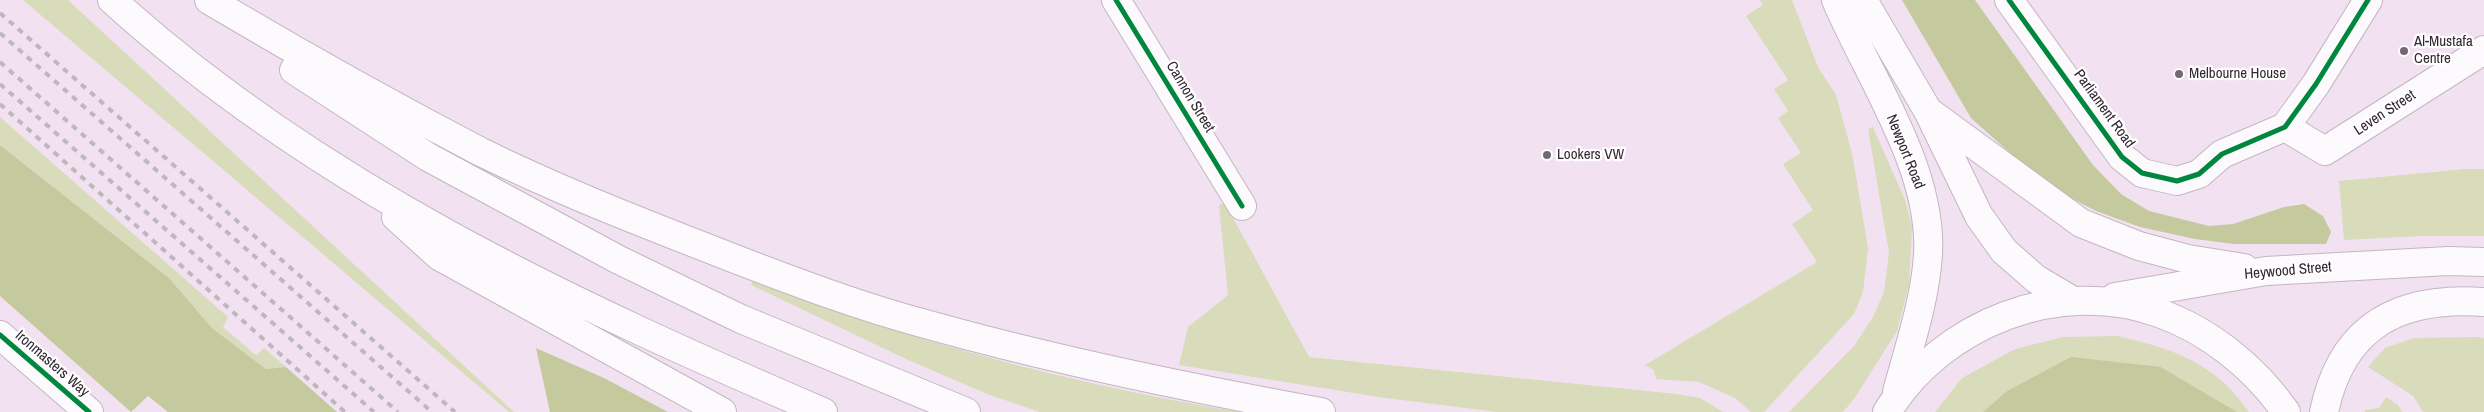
<!DOCTYPE html>
<style>
body{margin:0}
canvas{display:block;background:#f2e1f1}
</style>
<canvas width="2484" height="412"></canvas>
<script>
const g = document.querySelector('canvas').getContext('2d');
g.lineJoin = 'round';
function fill(path, color) { g.fillStyle = color; g.fill(path, 'evenodd'); }
function trace(path, color, width, dash) { g.strokeStyle = color; g.lineWidth = width; g.lineCap = dash ? 'butt' : 'round'; g.setLineDash(dash || []); g.stroke(path); }
function label(font, color, halo, rows, align = 'center') {
  g.font = font + ' "Archivo Narrow",sans-serif'; g.lineWidth = 4.5; g.setLineDash([]); g.textBaseline = 'middle'; g.strokeStyle = halo; g.fillStyle = color; for (const [text, x, y, turn = 0] of rows) {
    g.save(); g.translate(x, y); g.rotate((+turn || 0) * Math.PI / 180); g.textAlign = isNaN(turn) ? turn : align; if (halo) g.strokeText(text, 0, 0); g.fillText(text, 0, 0); g.restore();
  }
}
fill(new Path2D(`
 M 23,0 L 68,0 L 514,412 L 509,412 Z
 M 1760,0 L 1792,0 L 1818,67 L 1836,95 L 1852,153 L 1868,248 L 1863,292 L 1854,314 L 1764,412 L 1751,412 L 1735,398 L 1699,382 L 1656,379 L 1654,370 L 1645,365 L 1817,262 L 1792,224 L 1813,210 L 1783,164 L 1801,153 L 1778,118 L 1788,111 L 1774,89 L 1788,80 L 1746,16 L 1763,5 Z
 M 0,117 L 228,317 L 223,327 L 256,355 L 264,348 L 286,367 L 266,369 L 212,328 L 169,278 L 0,145 Z
 M 1873,127 L 1905,200 L 1912,227 L 1909,285 L 1897,331 L 1854,399 L 1843,412 L 1789,412 L 1854,346 L 1873,317 L 1884,292 L 1889,253 L 1868,129 Z
 M 2465,169 L 2484,169 L 2484,236 L 2421,236 L 2344,240 L 2339,181 Z
 M 1225,203 L 1309,357 L 1677,394 L 1700,398 L 1723,412 L 1497,412 L 1385,398 L 1179,365 L 1188,327 L 1228,295 L 1219,205 Z
 M 753,280 C 818,303 882,328 948,346 C 1044,374 1142,396 1240,412 L 1040,412 L 987,394 L 906,359 L 751,285 Z
 M 2117,336 C 2174,349 2214,362 2249,412 L 2237,412 L 2161,367 L 2007,391 L 1983,412 L 1935,412 L 1962,378 L 2015,349 L 2063,337 Z
 M 2478,337 L 2484,338 L 2484,412 L 2423,412 L 2413,396 L 2368,367 L 2385,348 L 2414,338 Z
 M 2386,397 L 2398,405 L 2402,412 L 2365,412 L 2365,410 L 2379,408 Z`), '#d8dcbb');
fill(new Path2D(`
 M 1902,0 L 1975,0 L 2093,165 L 2121,194 L 2149,211 L 2209,226 L 2233,224 L 2284,207 L 2304,204 L 2323,216 L 2331,232 L 2326,244 L 2234,244 L 2195,239 L 2140,227 L 2096,211 L 2046,185 L 1971,118 Z
 M 0,145 L 169,278 L 212,328 L 266,369 L 286,367 L 337,412 L 168,412 L 148,396 L 131,412 L 0,296 Z
 M 536,348 L 604,378 L 668,412 L 550,412 Z
 M 2071,357 L 2161,367 L 2237,412 L 1983,412 L 2007,391 Z`), '#c4ca9d');
const minor = new Path2D(`
 M 1116,0 L 1242,206
 M 2009,0 L 2122,157 L 2142,173 L 2177,181 L 2199,174 L 2222,154 L 2285,127 L 2316,84 L 2368,0
 M 2285,127 L 2325,151 L 2484,50
 M 0,335 L 89,412`);
const major = new Path2D(`
 M 1836,0 C 1869,78 1933,168 1928,255 C 1925,301 1909,347 1897,392
 M 1863,0 L 1928,111 L 1979,216 L 2004,251 L 2036,279 L 2073,301
 M 1928,111 L 2081,223 L 2139,246 L 2188,259 L 2244,268
 M 2115,297 L 2266,271 L 2448,261 L 2484,262
 M 1887,412 C 1942,323 2059,277 2159,313 C 2210,331 2255,368 2286,412
 M 2324,412 C 2342,325 2400,296 2484,302`);
const highway = new Path2D(`
 M 112,0 C 317,186 571,304 823,412
 M 209,0 C 298,53 389,104 481,152 C 562,192 646,224 730,257 C 795,282 861,307 929,325 C 1058,361 1189,388 1321,412
 M 294,70 L 428,157 L 619,260 L 741,319 L 966,412
 M 396,217 L 439,256 L 722,412`);
trace(minor, '#c3b6c2', 30);
trace(major, '#c3b6c2', 30);
trace(highway, '#c3b6c2', 30);
trace(minor, '#fdfafd', 28);
trace(major, '#fdfafd', 28);
trace(highway, '#fdfafd', 28);
trace(new Path2D(`
 M 0,13 L 455,412
 M 0,33 L 432,412
 M 0,62 L 398,412
 M 0,84 L 374,412
 M 0,104 L 345,412`), '#bcb9bc', 4, [6, 6]);
trace(new Path2D(`
 M 1116,0 L 1242,206
 M 2009,0 L 2122,157 L 2142,173 L 2177,181 L 2199,174 L 2222,154 L 2285,127 L 2316,84 L 2368,0
 M 0,335 L 89,412`), '#00873e', 5);
for (const [x, y, r, color] of [
 [2404,51,5,"#756875"],
 [2179,74,5,"#756875"],
 [1547,155,5,"#756875"]
]) { const dot = new Path2D(); dot.arc(x, y, r, 0, 2 * Math.PI); g.fillStyle = color; g.fill(dot); trace(dot, '#fff', 2); }
label('15px', '#322732', '#fff', [
 ["Al-Mustafa",2414,42],
 ["Centre",2414,59],
 ["Melbourne House",2189,74],
 ["Lookers VW",1557,155]
], 'left');
label('15px', '#322732', '#fff', [
 ["Cannon Street",1190,97,59],
 ["Parliament Road",2104,109,54],
 ["Leven Street",2385,113,-33],
 ["Newport Road",1905,152,68],
 ["Heywood Street",2288,271,-5],
 ["Ironmasters Way",52,364,41]
]);
</script>
